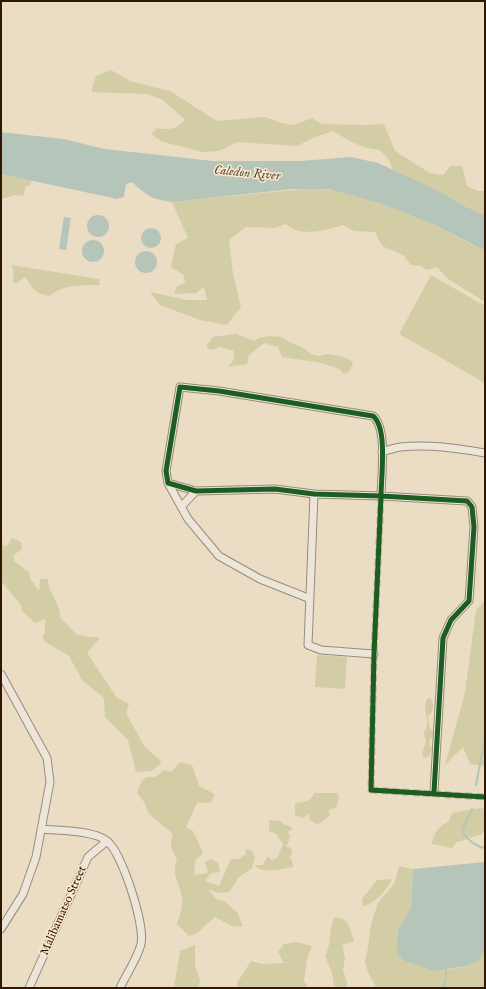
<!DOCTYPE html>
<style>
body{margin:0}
#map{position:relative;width:486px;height:989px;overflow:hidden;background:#ebdcc4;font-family:"IM FELL English",serif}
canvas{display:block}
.frame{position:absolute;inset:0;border:2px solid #311602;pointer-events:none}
</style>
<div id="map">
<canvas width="486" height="989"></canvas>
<div class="frame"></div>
</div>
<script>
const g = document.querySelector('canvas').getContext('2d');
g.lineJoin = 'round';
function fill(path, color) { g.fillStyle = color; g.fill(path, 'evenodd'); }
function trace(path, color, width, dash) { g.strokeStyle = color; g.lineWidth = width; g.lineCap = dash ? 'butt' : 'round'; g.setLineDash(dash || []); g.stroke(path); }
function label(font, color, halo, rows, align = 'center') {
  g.font = font + ' "IM FELL English",serif'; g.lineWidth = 3; g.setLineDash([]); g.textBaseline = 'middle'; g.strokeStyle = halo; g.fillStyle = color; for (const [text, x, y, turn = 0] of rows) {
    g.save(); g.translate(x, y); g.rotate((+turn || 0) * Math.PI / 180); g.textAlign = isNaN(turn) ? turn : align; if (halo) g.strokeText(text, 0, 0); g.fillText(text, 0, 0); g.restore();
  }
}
fill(new Path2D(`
 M 111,70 L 130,81 L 170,91 L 217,121 L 265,117 L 281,123 L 294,125 L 312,118 L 322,124 L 365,125 L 384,124 L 395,151 L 430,173 L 443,175 L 450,166 L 462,166 L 467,186 L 478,191 L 485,191 L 485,215 L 464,206 L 437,190 L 393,170 L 389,160 L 380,150 C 362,149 348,140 333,131 L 313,138 L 297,146 L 237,142 L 219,151 L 203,152 L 163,142 L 151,134 L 157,128 C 169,130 176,130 185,120 L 163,100 L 147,94 L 91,92 L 96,76 Z
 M 1,174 L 32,180 L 30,185 L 25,187 L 24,196 L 15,195 L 1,199 Z
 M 313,188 C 350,191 400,208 433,224 C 451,233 467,243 485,251 L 485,302 L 448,279 L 437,267 L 426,270 L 421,266 L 411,265 L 403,255 L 382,246 L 375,232 L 354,231 L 343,225 C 326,230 300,238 286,224 L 274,228 L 246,227 L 229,240 L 233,274 L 241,307 L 227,325 L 200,320 L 160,305 L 150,292 L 187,300 L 207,300 L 204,287 L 196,293 L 174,294 L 177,286 L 185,283 L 184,275 L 171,267 L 176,244 L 188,238 L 172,202 Z
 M 11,265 L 99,279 L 100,285 C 82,285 64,284 49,296 C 32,292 34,289 25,277 L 16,284 L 13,282 L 14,272 Z
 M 431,275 L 485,306 L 485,383 L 399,334 Z
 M 236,334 L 254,341 L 259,338 L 270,336 L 281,337 L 289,342 L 302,347 L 311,354 L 319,356 L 329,354 L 341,356 L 353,362 L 350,371 L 344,374 L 339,369 L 322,363 L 282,357 L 278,347 L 264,343 L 249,355 L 247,364 L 228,367 L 234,359 L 234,351 L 220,347 L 210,350 L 206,346 L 213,337 Z
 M 12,538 L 21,542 L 22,549 L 14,555 L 14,561 L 29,572 L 30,578 L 39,591 L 40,579 L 48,579 L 49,587 L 59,609 L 60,617 L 77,635 L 100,638 L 87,653 L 117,698 L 129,704 L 126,713 L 144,746 L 161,761 L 160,764 L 151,771 L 136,772 L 128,740 L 105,717 L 104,698 L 82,680 L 69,656 L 44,641 L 43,636 L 45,632 L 45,619 L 35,623 L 22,611 L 21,605 L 1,581 L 1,540 L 4,546 L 7,546 Z
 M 485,601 L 485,766 L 470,764 L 463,747 L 445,765 L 465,693 L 476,610 Z
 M 317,655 L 347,657 L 345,689 L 315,687 Z
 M 430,697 C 434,705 435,710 428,717 L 430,728 L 435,734 L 429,741 L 430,746 L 432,748 L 430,755 L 425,758 L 422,755 L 426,741 L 424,735 C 424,731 426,729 427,726 C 429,716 420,703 430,697 Z
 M 180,762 L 192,765 L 199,786 L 215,794 L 211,802 L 197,803 L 186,827 L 193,831 L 203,853 L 195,861 L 194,875 L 208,873 L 205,862 L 211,859 L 218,863 L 220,872 L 211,873 L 205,881 L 219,886 L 231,859 L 239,859 L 245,855 L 246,849 L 252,851 L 255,858 L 252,868 L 239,877 L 229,892 L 219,893 L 208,889 L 216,899 L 224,901 L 237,912 L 243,927 L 232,926 L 215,917 L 197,933 L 189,936 L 177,924 C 179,917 182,909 182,902 C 183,886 170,877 177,859 C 171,850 169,844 173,834 L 149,814 L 144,802 L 137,793 L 141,782 L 146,777 L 155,777 L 164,770 L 171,772 Z
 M 314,793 L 338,793 L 339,799 L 336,808 L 328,810 L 330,815 L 321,823 L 316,824 L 310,820 L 308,813 L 304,818 L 295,815 L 295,803 C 303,802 312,802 314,793 Z
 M 481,808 L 485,810 L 485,831 L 480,835 C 471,836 466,841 456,842 L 452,848 L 432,844 C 434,832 438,827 449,821 L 452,813 Z
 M 269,820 L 280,821 L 285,825 L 288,825 L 293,829 L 288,832 L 290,836 L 288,844 L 285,846 L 291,848 L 292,854 L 289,856 L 292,860 L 293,867 C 281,869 267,874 256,867 L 255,865 L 262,865 L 268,856 L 271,860 L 277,858 L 283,844 L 276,834 L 269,831 Z
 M 399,866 L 413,869 L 411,907 L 398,930 L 435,971 C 456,968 472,969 485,951 L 485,988 L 376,987 L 367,970 L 365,961 L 368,948 L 371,924 L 378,903 L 394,884 Z
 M 393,879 C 384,891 378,902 363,906 L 362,899 L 377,880 Z
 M 335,917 C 349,919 350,928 354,941 L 342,945 L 345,958 L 343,970 L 347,982 L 346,988 L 334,986 L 332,973 L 325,956 C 333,941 327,931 335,917 Z
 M 296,942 L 312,946 L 307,959 L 304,981 L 309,988 L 238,988 L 237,983 L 251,961 L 263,964 L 284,963 L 278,952 L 284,944 Z
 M 195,945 L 195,965 L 200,981 L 198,988 L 174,988 L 180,951 Z`), '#d3cda5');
fill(new Path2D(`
 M 1,132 L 63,139 L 105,149 L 213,161 L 301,161 L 351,157 L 378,163 L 437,190 L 464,206 L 485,215 L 485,251 L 433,224 L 380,203 L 328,189 L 292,189 L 172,202 C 151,199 147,196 132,182 L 126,184 L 124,197 L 117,199 L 1,174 Z
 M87 226a11 11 0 1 1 22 0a11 11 0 1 1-22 0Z
 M 64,217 L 71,218 L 66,250 L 59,249 Z
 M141 238a10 10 0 1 1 20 0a10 10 0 1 1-20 0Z
 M82 251a11 11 0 1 1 22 0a11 11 0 1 1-22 0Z
 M135 262a11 11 0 1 1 22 0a11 11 0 1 1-22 0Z
 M 485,862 L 485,951 L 478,961 L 466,966 L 435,971 L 405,961 L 397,952 L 398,930 L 411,907 L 413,869 Z`), '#b6c5b9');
trace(new Path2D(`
 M 476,785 L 485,738
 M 472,809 L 462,830 C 465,838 476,847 485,848
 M 443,988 L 446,979 L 446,968`), '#b6c5b9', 2);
trace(new Path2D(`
 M 381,496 L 374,654 L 371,790 L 485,797`), '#c6b49d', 7, [7, 3.5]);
const minor = new Path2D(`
 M 180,387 L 219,391 L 373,416 C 388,428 381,477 381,496 L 314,494 L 275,489 L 196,491 L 168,483 L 166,471 Z
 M 382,452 C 388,450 394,448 400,447 C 430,444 456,448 485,453
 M 168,483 L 188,519 L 219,556 L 260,579 L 308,598
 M 314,494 L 308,645 L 321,650 L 374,654
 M 381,496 L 467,501 L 472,507 L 474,527 L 469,601 L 451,620 L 443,638 L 434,792
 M 181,507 L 196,491
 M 1,674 L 47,758 L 50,782 L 36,857 L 23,894 L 1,929
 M 41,829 C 59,831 93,830 107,841 C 122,853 145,924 141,944 C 138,957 126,975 120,988
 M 29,988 L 88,857 L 107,841`);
trace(minor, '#978b7b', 9);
trace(minor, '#ede5da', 7);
trace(new Path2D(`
 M 180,387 L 219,391 L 373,416 C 388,428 381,477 381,496 L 314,494 L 275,489 L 196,491 L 168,483 L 166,471 Z
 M 434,792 L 443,638 L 451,620 L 469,601 L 474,527 L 472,507 L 467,501 L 381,496 L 374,654 L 371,790 L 485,797`), '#1b5e20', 5);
label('12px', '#311602', '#fceacf', [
 ["Malibamatso Street",64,911,-66]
]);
label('italic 13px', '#585040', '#fceacf', [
 ["Caledon River",247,174,5]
]);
</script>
